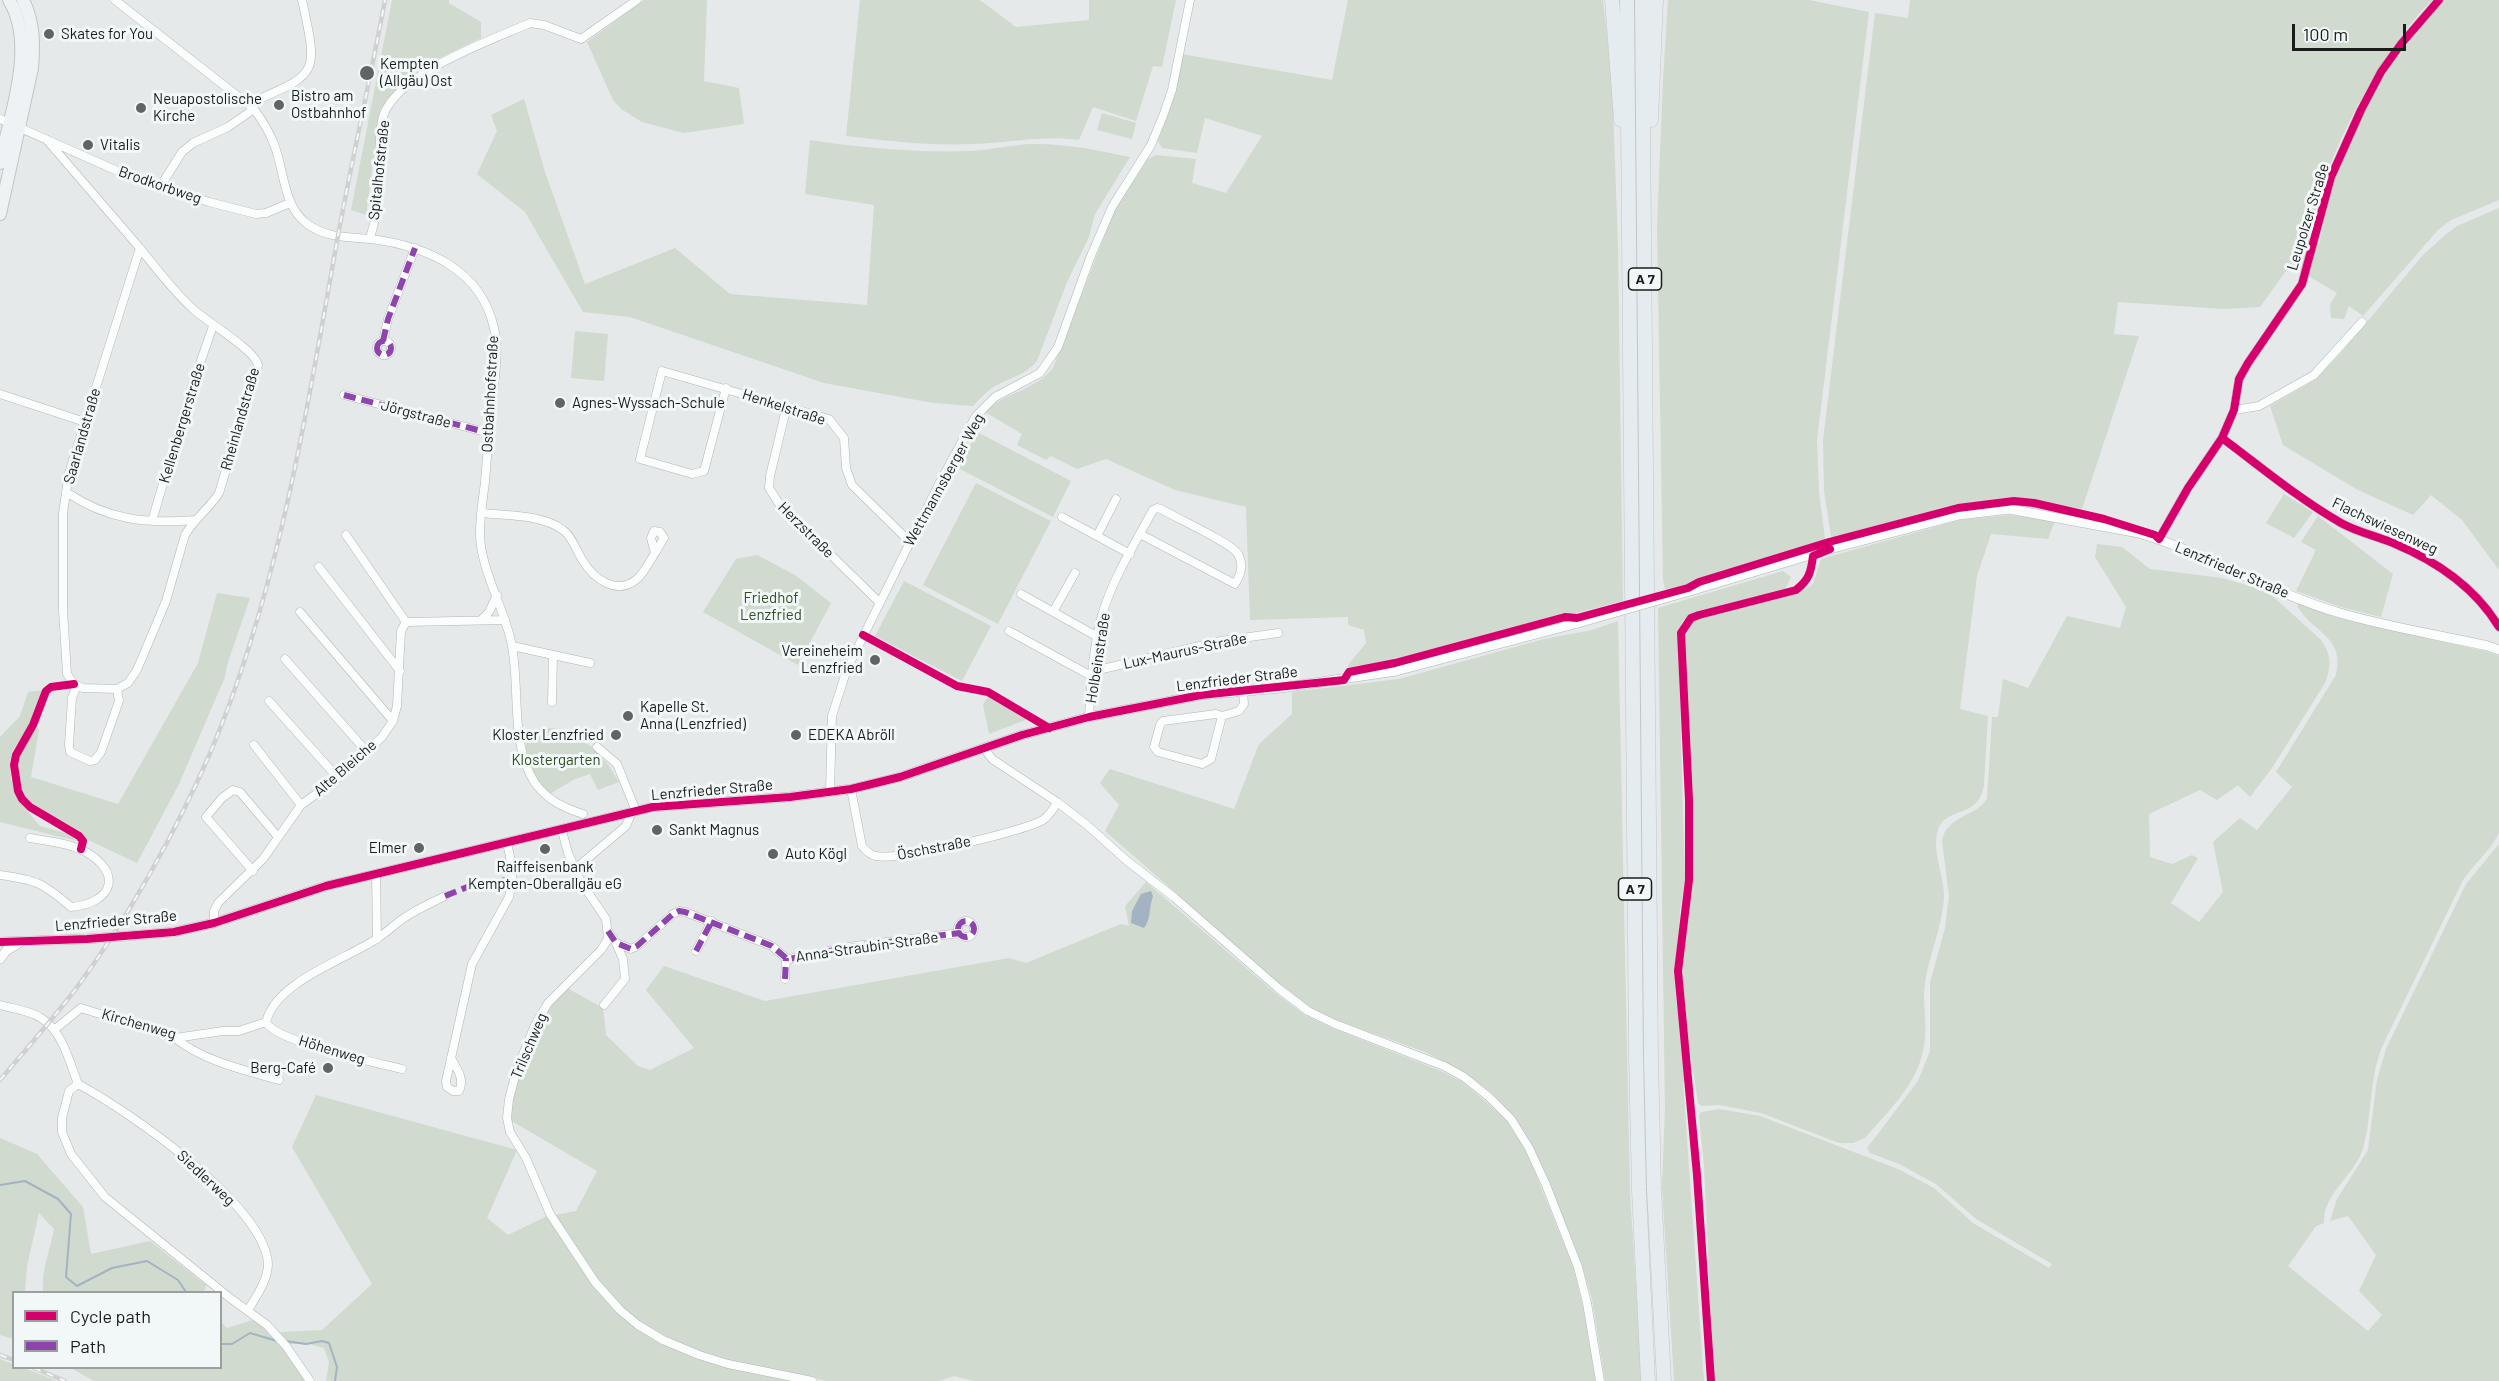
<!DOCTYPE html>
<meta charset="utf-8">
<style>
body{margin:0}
#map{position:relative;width:2499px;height:1381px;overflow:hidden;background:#e5e9e9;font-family:Barlow,sans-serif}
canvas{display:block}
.legend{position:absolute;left:12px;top:1291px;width:210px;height:78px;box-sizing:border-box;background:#f1f8f7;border:2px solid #9ba09f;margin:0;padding:8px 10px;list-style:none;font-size:18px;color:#1a1c1c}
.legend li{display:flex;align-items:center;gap:12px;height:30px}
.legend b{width:30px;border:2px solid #9ba09f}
.scale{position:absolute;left:2292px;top:24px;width:114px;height:27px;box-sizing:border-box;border:3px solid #1a1c1c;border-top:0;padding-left:8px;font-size:18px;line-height:21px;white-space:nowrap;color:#1a1c1c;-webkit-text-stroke:4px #f1f8f7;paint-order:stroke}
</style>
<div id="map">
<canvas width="2499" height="1381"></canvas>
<ul class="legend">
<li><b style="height:8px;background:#d6006c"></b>Cycle path</li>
<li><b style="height:8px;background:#8e44ad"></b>Path</li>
</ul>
<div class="scale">100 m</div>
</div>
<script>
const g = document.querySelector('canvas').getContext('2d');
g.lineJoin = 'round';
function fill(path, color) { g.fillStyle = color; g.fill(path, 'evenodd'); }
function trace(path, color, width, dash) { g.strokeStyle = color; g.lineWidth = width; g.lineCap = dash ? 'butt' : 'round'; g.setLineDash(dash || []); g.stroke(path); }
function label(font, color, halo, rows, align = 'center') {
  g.font = font + ' Barlow,sans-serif'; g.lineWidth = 6; g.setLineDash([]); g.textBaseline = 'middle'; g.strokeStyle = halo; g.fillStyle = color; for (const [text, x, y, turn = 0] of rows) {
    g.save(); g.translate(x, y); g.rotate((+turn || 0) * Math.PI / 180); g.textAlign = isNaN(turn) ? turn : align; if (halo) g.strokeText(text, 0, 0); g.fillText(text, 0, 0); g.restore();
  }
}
fill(new Path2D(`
 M 392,0 L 449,0 L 449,3 L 481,22 L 481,38 L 421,67 L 399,86 L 380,110 L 366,215 L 351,210 Z
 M 644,0 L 707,0 L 704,81 L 739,88 L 744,124 L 684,133 L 642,122 L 621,109 L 613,100 L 587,42 Z
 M 860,0 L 980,0 L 1016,27 L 1089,20 L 1089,0 L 1176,0 L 1162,67 L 1153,66 L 1136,121 L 1093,107 L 1079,140 C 1044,135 1010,143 974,144 C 932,146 887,141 846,136 Z
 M 1348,0 L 1603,0 L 1612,78 L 1618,246 L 1623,601 L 1395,660 L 1349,669 L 1348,665 L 1366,643 L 1364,630 L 1348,625 L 1348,617 L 1250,620 L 1246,507 L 1175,490 L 1106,459 L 1077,469 L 1051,456 L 1046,460 L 1017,445 L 1022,434 L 985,412 C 1004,392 1035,391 1053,368 L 1115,209 L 1148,159 L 1156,155 L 1196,159 L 1192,183 L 1226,193 L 1262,136 L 1205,118 L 1197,153 L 1162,148 L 1158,141 L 1175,90 L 1181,54 L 1332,80 Z
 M 1668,0 L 1809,0 L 1869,12 L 1817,440 L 1819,492 L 1825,539 L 1823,542 L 1698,579 L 1674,591 L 1665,589 L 1663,580 L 1657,226 L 1663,80 Z
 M 1910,0 L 2432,0 C 2379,52 2316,171 2309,245 L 2319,244 L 2334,178 L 2364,111 L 2385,75 L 2405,47 L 2445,0 L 2499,0 L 2499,200 L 2451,220 L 2438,230 L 2363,316 L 2349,306 L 2344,319 L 2331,318 L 2330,304 L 2337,293 L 2290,265 L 2260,307 L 2224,309 L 2118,302 L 2114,334 L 2139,336 L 2082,509 L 2014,499 L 1957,506 L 1834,539 L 1831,536 L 1824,491 L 1823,440 L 1875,13 L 1908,18 Z
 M 524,99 L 545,172 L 585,284 L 675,248 L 730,294 L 867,305 L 874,205 L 805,194 L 810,140 C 863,148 917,153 970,151 C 990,150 1010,145 1030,144 C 1064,143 1096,150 1130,157 L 1095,214 L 1089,237 L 1067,282 L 1037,361 C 1026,375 1011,377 995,386 C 987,391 980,398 973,406 L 933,403 L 824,383 L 630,317 L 583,312 L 525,212 L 477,174 L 497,131 L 491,115 Z
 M 1102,113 L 1136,123 L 1132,139 L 1097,130 Z
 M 2499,208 L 2499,570 L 2462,520 L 2431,495 L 2413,515 L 2356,489 L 2283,445 L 2270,406 L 2315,380 L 2340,354 L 2423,255 L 2444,236 L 2457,226 Z
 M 575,331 L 608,334 L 604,381 L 571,378 Z
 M 977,432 L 1071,481 L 1053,517 L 958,468 Z
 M 976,483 L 1051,521 L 998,624 L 923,585 Z
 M 2284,494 L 2313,512 L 2294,538 L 2266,523 Z
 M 2009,515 L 2055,521 L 2048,539 L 1991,534 L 1977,576 L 1960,709 L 1988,716 L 1984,785 C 1978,820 1947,805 1938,830 C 1931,851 1945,877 1944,898 C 1942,928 1929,954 1925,983 C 1922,1002 1927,1020 1925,1038 C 1922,1080 1891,1108 1865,1138 L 1853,1143 L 1839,1143 L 1761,1113 L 1719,1105 L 1701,1106 L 1698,1103 L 1682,998 L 1681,972 L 1693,880 L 1692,800 L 1684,634 L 1693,621 L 1700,618 L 1799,593 L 1813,584 L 1821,559 L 1960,520 Z
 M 2318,516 L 2393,574 L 2381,617 L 2341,607 L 2296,591 L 2316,550 L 2301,542 Z
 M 2097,544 L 2122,547 L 2150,569 L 2222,578 L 2267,591 L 2321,640 C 2331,653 2332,667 2325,683 L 2272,768 L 2250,797 L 2238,785 L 2217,800 L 2200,790 L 2149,814 L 2150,857 L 2172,864 L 2192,855 L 2198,858 L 2171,903 L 2199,922 L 2223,892 L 2213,842 L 2240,818 L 2257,830 L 2292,787 L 2276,772 L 2336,675 C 2346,635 2310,632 2297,605 L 2299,604 L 2338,618 L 2485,651 L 2499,656 L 2499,833 C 2489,853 2473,864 2462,882 L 2382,1047 C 2368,1082 2373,1118 2362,1151 C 2353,1177 2323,1193 2324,1223 L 2316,1226 L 2288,1266 L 2368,1331 L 2382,1315 L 2359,1291 L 2376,1255 L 2348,1216 L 2330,1221 L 2337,1199 L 2368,1150 L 2377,1080 L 2386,1049 L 2466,884 L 2499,844 L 2499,1381 L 1714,1381 L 1704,1166 L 1699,1115 L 1701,1112 L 1719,1109 L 1760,1116 L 1898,1169 L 1934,1188 L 1973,1223 L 2049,1268 L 2052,1264 L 1976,1219 L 1936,1184 L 1899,1164 L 1870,1153 L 1867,1148 L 1918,1081 L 1930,1051 L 1930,983 L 1945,928 L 1949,896 L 1942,841 C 1947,815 1974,818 1987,799 L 1992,717 L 1998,717 L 2003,679 L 2028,688 L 2067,616 L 2120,628 L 2126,607 L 2095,557 Z
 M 757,555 L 795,575 L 831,603 L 798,665 L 703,612 L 736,559 Z
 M 1783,571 L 1791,577 L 1785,589 L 1697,612 L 1683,621 L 1678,632 L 1685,880 L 1680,910 L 1679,935 L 1674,971 L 1676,999 L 1689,1086 L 1683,1082 L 1704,1381 L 1674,1381 L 1662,1186 L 1665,1109 L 1658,608 Z
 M 904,581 L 991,626 L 962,681 L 875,636 Z
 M 217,593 L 250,598 L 227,665 L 225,677 L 179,784 L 137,863 L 84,838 L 24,797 L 18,778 L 18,766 L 20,756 L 36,728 L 39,729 L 31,777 L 118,804 L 198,663 Z
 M 1618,621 L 1630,1193 L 1642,1381 L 1605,1381 L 1592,1299 L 1582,1266 L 1549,1182 L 1533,1147 L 1514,1117 L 1492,1093 L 1466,1073 L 1425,1052 L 1336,1020 L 1310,1007 L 1281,985 L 1105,831 L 1119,805 L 1100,783 L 1110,769 L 1234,809 L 1259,744 L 1292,714 L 1292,692 L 1399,679 L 1544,639 L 1592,630 Z
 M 43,690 L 30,723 L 12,752 L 10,764 L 11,779 L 19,801 L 40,826 L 69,834 L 77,841 L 0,822 L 0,737 L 20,716 L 28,692 Z
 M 988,697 L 1028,719 L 989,734 L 983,704 Z
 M 554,728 L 591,746 L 609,766 L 619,782 L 598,790 L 590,774 L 573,780 L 548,795 C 528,772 527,759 524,730 Z
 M 1146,882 L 1274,992 L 1305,1015 L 1332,1028 L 1441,1071 L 1461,1081 L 1485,1101 L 1508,1122 L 1526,1150 L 1574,1269 L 1590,1338 L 1595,1381 L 974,1381 L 954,1376 L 939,1381 L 827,1381 L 729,1362 L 665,1338 L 622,1309 L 598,1280 L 555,1215 L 576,1211 L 597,1171 L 510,1120 C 513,1071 533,1023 567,988 L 603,1008 L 606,1035 L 638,1066 L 650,1070 L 694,1048 L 646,990 L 664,966 L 765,1001 L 1009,958 L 1026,963 L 1121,924 L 1129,926 L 1125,906 Z
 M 316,1095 L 517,1150 L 487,1218 L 508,1235 L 547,1216 L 592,1283 L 663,1342 L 801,1381 L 326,1381 L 329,1362 L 324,1348 L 310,1344 L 289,1344 L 280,1332 L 322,1330 L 372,1284 L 292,1147 Z
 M 0,1138 L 37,1154 L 83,1207 L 91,1254 L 150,1241 L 206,1285 L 204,1292 L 43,1292 C 41,1270 50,1251 54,1229 L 39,1213 L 27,1266 L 25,1292 L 14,1292 L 13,1339 L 0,1335 Z
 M 256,1319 L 280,1344 L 305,1381 L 94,1381 L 71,1368 L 220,1368 L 221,1322 L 227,1328 Z
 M 0,1359 L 13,1364 L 14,1368 L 24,1368 L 57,1381 L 0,1381 Z`), '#d0dace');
fill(new Path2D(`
 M 1151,891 L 1153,896 C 1149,906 1151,920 1144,928 L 1131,923 L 1132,911 L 1141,894 Z`), '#a3b3c3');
trace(new Path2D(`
 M 0,1185 L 25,1181 L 58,1199 L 71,1214 L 66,1277 L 77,1286 L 112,1268 L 147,1261 L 178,1280 L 186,1292
 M 285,1341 L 306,1344 L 322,1341 L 329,1343 L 337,1367 L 335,1381
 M 220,1344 L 232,1344 L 250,1333 L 277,1341`), '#a3b3c3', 2);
const minor = new Path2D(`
 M 115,0 L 254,109 C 262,120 269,131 274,144 C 284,169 283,205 306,223 C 325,238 348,237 371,239 C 426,246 481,269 494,328 C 500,351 494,381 492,405 C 489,431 487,456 485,482 C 483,498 480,515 480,532 C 479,565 503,606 511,641 C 521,685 509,744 535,783 C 547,800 564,808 583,814
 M 248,104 C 318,73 319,77 302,0
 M 0,119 L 122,173 L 209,202 L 256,214 L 266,213 L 290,203
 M 46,139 C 77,175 108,211 139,247 C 156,268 173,291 193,309 C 207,322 255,350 258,365 L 219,493 C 209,509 194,519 185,535 L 166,601 L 137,670 L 128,683 L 117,689 L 83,688 L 74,684 L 67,674 L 63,610 L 63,513 L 69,473 L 140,248
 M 160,187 L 182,152 L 193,143 L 228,127 L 254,109
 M 370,239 C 372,229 376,219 377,208 C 381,180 377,150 382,121 C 390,75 492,40 530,23 L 544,25 L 581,39 L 637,0
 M377 348a7 7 0 1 1 14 0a7 7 0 1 1-14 0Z
 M 383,341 L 388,319 L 415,248
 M 726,388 L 704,471 L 692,474 L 640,459 L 662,371 L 829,419 L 844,438 L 846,468 L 852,485 L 910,542
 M 0,394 L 85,422
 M 344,395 L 489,433
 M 787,405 L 770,476 L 769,488 L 780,505 L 880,603
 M 2234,410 L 2259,406 L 2314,375 L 2362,322
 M 2222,438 C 2261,467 2299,499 2341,523 C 2357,532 2376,536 2393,543 C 2434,560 2475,587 2499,627
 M 66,492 C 108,520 145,524 195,520
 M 482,513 C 507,516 542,514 563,530 C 572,536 577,552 583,561 C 594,579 617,596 637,579 C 644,573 650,561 655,553
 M 1062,517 L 1130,554
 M 152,521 L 192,386 L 213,326
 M 654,531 L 660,532 L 664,538 L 655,553 L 651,538 Z
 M 346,535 L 406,622
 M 1097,536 L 1116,499
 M 2159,539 L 2188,488 L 2222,438 L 2234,410 L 2239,379 L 2248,363 L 2302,284 L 2331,177 L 2361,110 L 2381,72 L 2401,44 L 2439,0
 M 319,567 L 400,671
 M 1021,594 L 1098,637
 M 300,612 L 393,721
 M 1053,612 L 1075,573
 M 481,620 L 489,612 L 497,595
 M 406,622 L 505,620
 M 1009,631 L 1093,677
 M 512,646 L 590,663
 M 285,659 L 367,752
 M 1094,671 L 1221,641 L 1278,633
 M 77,685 L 72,698 L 69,745 L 70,752 L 90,761 L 95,760 L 101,752 L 119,701 L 117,689
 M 269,701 L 338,778
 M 552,702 L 553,655
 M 1222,716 L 1216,714 L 1163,721 L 1160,725 L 1154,747 L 1158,752 L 1202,764 L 1211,759 L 1222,716 L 1239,711 L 1244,704 L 1243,691
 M 1089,717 C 1091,684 1093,647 1102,615 C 1113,578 1135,543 1153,510 L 1157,508 L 1161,509 C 1176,518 1230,542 1238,554 C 1244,565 1241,574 1235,584 L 1140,534
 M 254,745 L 301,805
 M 597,747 L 617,764 L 636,811
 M 984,748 L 992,759 L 1057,802 L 1087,825 L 1126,860 L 1175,898 L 1278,988 L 1308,1011 L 1335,1024 L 1444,1066 L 1464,1077 L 1489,1097 L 1511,1119 L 1529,1148 L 1546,1185 L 1578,1267 L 1587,1303 L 1600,1381
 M 851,789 L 862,846 C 866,851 870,855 876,856 C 898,861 1022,832 1043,820 C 1050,815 1053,810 1057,802
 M 830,792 L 832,716 L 847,669 L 939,484 L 976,416 L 995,397 L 1040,373 L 1058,347 L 1090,258 L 1112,207 L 1151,145 L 1163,116 L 1172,90 L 1190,0
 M 562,831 L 568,853 L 581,882 L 606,919 L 608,939 L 601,950 L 548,1003 L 535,1025 L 517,1069 L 509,1099 L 507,1118 L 510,1132 L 526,1158 L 550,1214 L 595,1282 L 620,1310 L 638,1325 L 663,1340 L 699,1355 L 728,1364 L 812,1381
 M 575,869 L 626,826 L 632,812
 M 253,871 L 206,817 L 222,798 L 233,790 L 240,792 L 278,837
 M 376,874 L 377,939
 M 0,875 C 37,880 43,883 71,907 C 114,903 123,872 84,851 C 69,843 47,841 30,838
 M958 929a8 8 0 1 1 16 0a8 8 0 1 1-16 0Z
 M 214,923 L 214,911 L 218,903 L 263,859 L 301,805 L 338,778 L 382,737 L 393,721 L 397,706 L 401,631 L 406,622
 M 608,931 L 616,943 L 631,949 L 637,946 L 673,914 L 679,911 L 685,912 L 772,946 L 786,958 L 789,959 L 855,946 L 960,933
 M 696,951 L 712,921
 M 785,979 L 786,958
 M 0,1005 C 14,1009 29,1010 41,1018 C 62,1030 70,1063 78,1084 L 69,1091 L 62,1118 L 62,1132 L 71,1154 L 105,1197 L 230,1298 L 267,1325 L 286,1346 L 310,1381
 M 604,1005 L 625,979 L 623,959 L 616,943
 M 266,1022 C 276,981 347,959 378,938 C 387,932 395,924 404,918 C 417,909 431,903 445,896
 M 266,1022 C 275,1042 378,1063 402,1069
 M 54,1030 L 81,1008 L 175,1038 L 223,1031 L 239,1031 L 266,1022
 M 175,1038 C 203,1061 244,1070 279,1080
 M 451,1058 C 457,1069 465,1079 459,1091 L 453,1091 L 447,1087 L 446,1081 L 472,964 L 509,897 C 515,877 512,863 507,844
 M 78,1084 C 127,1110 265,1205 268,1264 C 268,1280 256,1297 248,1310`);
const tertiary = new Path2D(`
 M 1690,591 L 1830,549 L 1959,515 L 2009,509 L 2139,533 C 2208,554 2271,593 2340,613 C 2388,627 2439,635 2488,646 L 2499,650
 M 127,936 L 174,932 L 214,923 L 326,886 L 653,807 L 790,797 L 851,789 L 900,777 L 1022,735 L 1089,717 L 1201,695 L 1280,688 L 1396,671 L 1578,623
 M 0,942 L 87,939
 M 0,959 L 6,951 L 21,942`);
const primary = new Path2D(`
 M 0,163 C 10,115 37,45 9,0
 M 0,214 L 32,68 C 34,44 34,22 23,0`);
const motorway = new Path2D(`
 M 1612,0 L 1621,120
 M 1627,0 L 1636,1056 L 1639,1190 L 1648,1381
 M 1642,0 L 1651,1059 L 1654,1189 L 1664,1381
 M 1651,120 L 1656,0`);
trace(minor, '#b3b6b6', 9);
trace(tertiary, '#b3b6b6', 10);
trace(primary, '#c3c5c5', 14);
trace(motorway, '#c3c5c5', 15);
trace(minor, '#fbfcfc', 8);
trace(tertiary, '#fbfcfc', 9);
trace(primary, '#eef2f4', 12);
trace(motorway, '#e4ecef', 14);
const rail = new Path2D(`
 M 0,1080 C 25,1051 51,1021 75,990 C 127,920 176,832 211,751 C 277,594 304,426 334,258 C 349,172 369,86 385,0
 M 0,1355 L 14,1360
 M 34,1368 L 65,1381`);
trace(rail, '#d0d0d0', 4.5);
trace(rail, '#f1f8f7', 2, [7]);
const tertiaryBridge = new Path2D(`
 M 1578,623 L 1690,591
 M 87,939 L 127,936`);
trace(tertiaryBridge, '#b3b6b6', 10, []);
trace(tertiaryBridge, '#fbfcfc', 9);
trace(new Path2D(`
 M377 348a7 7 0 1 1 14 0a7 7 0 1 1-14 0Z
 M 383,341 L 388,319 L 415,248
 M 344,395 L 489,433
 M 445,896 L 470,886 L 513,879
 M958 929a8 8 0 1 1 16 0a8 8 0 1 1-16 0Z
 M 608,931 L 616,943 L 631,949 L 637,946 L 673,914 L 679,911 L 685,912 L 772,946 L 786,958 L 789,959 L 855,946 L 960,933
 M 696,951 L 712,921
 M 785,979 L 786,958`), '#8e44ad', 6, [12, 6]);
trace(new Path2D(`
 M 2222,438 C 2261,467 2299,499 2341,523 C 2357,532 2376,536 2393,543 C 2434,560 2475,587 2499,627
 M 863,635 L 957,686 L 988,692 L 1049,728
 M 74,684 L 51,687 L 46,691 L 33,725 L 16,755 L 14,765 L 18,791 L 22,799 L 30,807 L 79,836 L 83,841 L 81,849
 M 0,942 L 87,939 L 174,932 L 214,923 L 326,886 L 653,807 L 790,797 L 851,789 L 900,777 L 1022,735 L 1089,717 L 1201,695 L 1344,680 L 1349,672 L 1395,663 L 1565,617 L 1577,618 L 1688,588 L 1699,582 L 1829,542 L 1958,508 L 2014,501 L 2034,503 L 2104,519 L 2155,535 L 2159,539 L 2188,488 L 2222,438 L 2234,410 L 2239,379 L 2248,363 L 2302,284 L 2331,177 L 2361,110 L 2381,72 L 2401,44 L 2439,0
 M 1711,1381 L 1697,1175 L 1678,971 L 1689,880 L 1689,800 L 1681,633 L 1691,618 L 1699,615 L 1796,590 C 1809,580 1811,572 1813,556 L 1830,549`), '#d6006c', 8);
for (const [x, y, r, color] of [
 [49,34,6,"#616464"],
 [367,73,8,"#616464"],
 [279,105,6,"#616464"],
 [141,108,6,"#616464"],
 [88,145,6,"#616464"],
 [560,403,6,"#616464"],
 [875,660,6,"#616464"],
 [628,716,6,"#616464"],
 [616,735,6,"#616464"],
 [796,735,6,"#616464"],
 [657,830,6,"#616464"],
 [419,848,6,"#616464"],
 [545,849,6,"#616464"],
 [773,854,6,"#616464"],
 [328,1068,6,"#616464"]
]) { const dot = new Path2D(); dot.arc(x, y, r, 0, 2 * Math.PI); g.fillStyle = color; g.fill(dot); trace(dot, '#f1f8f7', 2); }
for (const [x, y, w] of [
 [1645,279,33],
 [1635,889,33]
]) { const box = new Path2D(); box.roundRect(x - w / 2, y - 11, w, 22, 4.5); g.fillStyle = '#f1f8f7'; g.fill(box); trace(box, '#1a1c1c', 1.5); }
label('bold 14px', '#1a1c1c', null, [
 ["A 7",1645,279],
 ["A 7",1635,889]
]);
label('15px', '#1a1c1c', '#f1f8f7', [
 ["Skates for You",61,34],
 ["Kempten",380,64],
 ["(Allgäu) Ost",380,81],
 ["Bistro am",291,96],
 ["Ostbahnhof",291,113],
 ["Neuapostolische",153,99],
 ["Kirche",153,116],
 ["Vitalis",100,145],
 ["Agnes-Wyssach-Schule",572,403],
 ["Vereineheim",863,651,"right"],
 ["Lenzfried",863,668,"right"],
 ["Kapelle St.",640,707],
 ["Anna (Lenzfried)",640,724],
 ["Kloster Lenzfried",604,735,"right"],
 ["EDEKA Abröll",808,735],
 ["Sankt Magnus",669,830],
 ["Elmer",407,848,"right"],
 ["Auto Kögl",785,854],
 ["Raiffeisenbank",545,867,"center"],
 ["Kempten-Oberallgäu eG",545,884,"center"],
 ["Berg-Café",316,1068,"right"]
], 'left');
label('15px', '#1a1c1c', '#f1f8f7', [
 ["Spitalhofstraße",379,170,-84],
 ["Brodkorbweg",160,185,19],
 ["Leupolzer Straße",2308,217,-73],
 ["Ostbahnhofstraße",490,394,-87],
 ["Henkelstraße",784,407,18],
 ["Jörgstraße",416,414,15],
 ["Rheinlandstraße",240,419,-74],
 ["Kellenbergerstraße",182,423,-73],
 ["Saarlandstraße",82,436,-74],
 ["Wettmannsberger Weg",944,480,-61],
 ["Flachswiesenweg",2385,526,25],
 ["Herzstraße",806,530,45],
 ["Lenzfrieder Straße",2232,570,23],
 ["Lux-Maurus-Straße",1185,651,-12],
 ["Holbeinstraße",1098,658,-81],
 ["Lenzfrieder Straße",1237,679,-7],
 ["Alte Bleiche",345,768,-41],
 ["Lenzfrieder Straße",712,790,-5],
 ["Öschstraße",934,848,-11],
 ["Lenzfrieder Straße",116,921,-5],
 ["Anna-Straubin-Straße",867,947,-8],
 ["Kirchenweg",139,1024,16],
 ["Trilschweg",529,1046,-67],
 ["Höhenweg",332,1050,17],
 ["Siedlerweg",206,1178,43]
]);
label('15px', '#334e26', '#f1f8f7', [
 ["Friedhof",771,598],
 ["Lenzfried",771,615],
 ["Klostergarten",556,760]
]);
</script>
